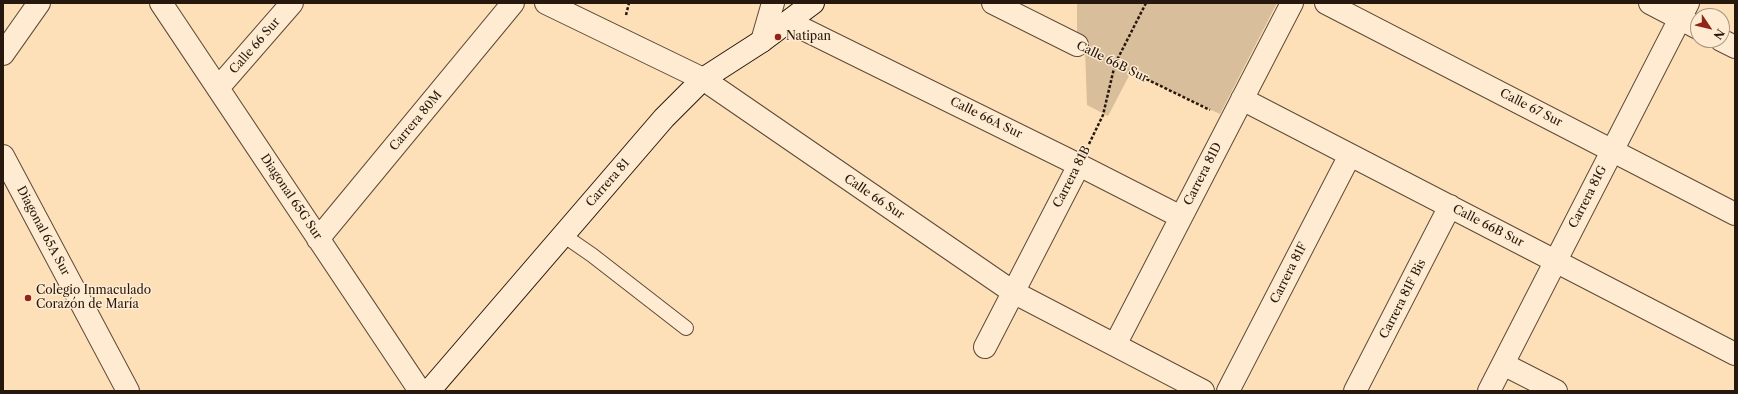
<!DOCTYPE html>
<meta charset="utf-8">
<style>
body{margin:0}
#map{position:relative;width:1738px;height:394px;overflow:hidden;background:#fee0b8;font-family:"Libre Caslon Text",serif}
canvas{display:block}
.frame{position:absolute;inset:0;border:4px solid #27180d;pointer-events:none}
.north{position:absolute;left:1690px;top:8px;width:40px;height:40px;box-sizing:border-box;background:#feebd1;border:1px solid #a89783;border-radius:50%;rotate:125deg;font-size:11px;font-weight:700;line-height:16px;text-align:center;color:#27180d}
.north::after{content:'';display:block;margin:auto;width:14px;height:18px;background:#8f2418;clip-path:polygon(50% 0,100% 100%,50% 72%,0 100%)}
</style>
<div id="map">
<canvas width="1738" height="394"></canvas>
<div class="frame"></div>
<div class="north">N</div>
</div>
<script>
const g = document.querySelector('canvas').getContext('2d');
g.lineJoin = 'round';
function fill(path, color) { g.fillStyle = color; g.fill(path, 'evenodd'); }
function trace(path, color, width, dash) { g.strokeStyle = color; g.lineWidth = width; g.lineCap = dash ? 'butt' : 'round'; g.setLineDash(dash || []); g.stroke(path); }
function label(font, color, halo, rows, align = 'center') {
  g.font = font + ' "Libre Caslon Text",serif'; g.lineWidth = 3; g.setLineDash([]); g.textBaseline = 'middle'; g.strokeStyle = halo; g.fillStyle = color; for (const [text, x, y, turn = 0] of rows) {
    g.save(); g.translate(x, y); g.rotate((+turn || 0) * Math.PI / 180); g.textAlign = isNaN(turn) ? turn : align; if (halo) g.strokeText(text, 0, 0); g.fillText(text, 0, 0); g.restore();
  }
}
fill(new Path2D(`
 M 1077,3 L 1277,3 L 1220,114 L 1131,72 L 1108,116 L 1087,105 L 1085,49 L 1077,45 Z`), '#d9be9b');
const lane = new Path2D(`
 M 563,235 L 592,255 L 686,328`);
const street = new Path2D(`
 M 161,3 L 420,391
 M 546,3 L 703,79 L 1013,292 L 1203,391
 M 993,3 L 1077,45
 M 1326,3 L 1735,214
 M 1650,3 L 1698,28
 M 789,22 L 1079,165 L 1181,217
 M 1721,40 L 1735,47
 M 762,41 L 773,3
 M 3,54 L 39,3
 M 218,88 L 292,3
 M 1242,99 L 1735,354
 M 3,156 L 128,391
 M 318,239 L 513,3
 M 1115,345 L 1292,3
 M 985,347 L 1079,165
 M 1503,364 L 1556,391
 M 1228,391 L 1350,155
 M 1355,391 L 1450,206
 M 1489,391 L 1688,3`);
const secondary = new Path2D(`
 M 429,391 L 664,118 L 703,79 L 762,41 L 813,3`);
trace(lane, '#5d4a38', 16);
trace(street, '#5d4a38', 24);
trace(secondary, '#27180d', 24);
trace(new Path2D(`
 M 626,15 L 629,3
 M 1097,55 L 1210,110
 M 1089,144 L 1103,115 L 1115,64 L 1146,3`), '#27180d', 2.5, [3, 2]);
trace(lane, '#feebd1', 14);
trace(street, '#feebd1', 22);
trace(secondary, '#feebd1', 22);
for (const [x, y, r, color] of [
 [778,37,4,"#8f2418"],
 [28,298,4,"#8f2418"]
]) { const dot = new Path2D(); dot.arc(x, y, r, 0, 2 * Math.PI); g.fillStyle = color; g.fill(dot); trace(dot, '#feebd1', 1.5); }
label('12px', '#27180d', '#feebd1', [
 ["Natipan",786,37],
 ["Colegio Inmaculado",36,291],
 ["Corazón de María",36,305]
], 'left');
label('12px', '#27180d', '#feebd1', [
 ["Calle 66 Sur",255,46,-49],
 ["Calle 66B Sur",1112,62,26],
 ["Calle 67 Sur",1531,108,27],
 ["Calle 66A Sur",986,118,26],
 ["Carrera 80M",416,121,-50],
 ["Carrera 81D",1203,174,-63],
 ["Carrera 81B",1072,177,-63],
 ["Carrera 81",608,183,-49],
 ["Diagonal 65G Sur",291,197,56],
 ["Calle 66 Sur",874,197,34],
 ["Carrera 81G",1588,197,-63],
 ["Calle 66B Sur",1488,226,27],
 ["Diagonal 65A Sur",43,231,62],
 ["Carrera 81F",1289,273,-63],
 ["Carrera 81F Bis",1403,299,-63]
]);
</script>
